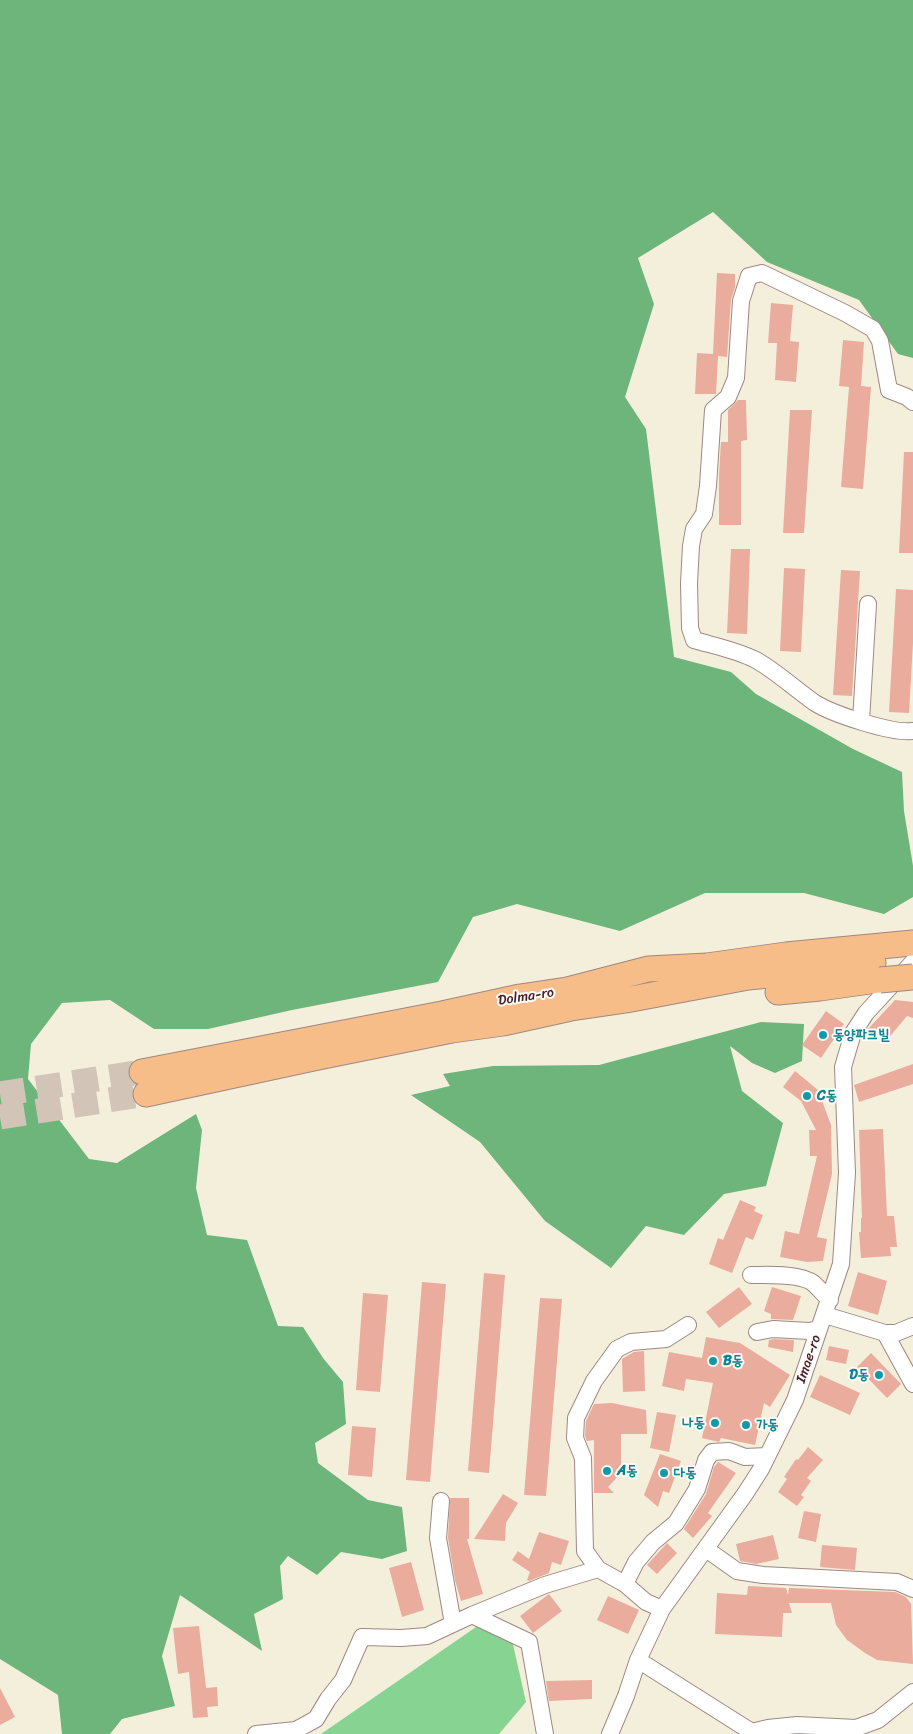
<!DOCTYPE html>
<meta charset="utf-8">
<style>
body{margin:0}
canvas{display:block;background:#f4efdb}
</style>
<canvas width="913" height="1734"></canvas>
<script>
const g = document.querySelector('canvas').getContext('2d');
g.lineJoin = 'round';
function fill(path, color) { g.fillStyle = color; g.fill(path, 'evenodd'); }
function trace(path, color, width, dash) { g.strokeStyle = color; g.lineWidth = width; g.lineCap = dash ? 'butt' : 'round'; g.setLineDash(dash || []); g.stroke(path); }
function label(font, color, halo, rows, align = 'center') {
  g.font = font + ' Sriracha,"Poor Story",sans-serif'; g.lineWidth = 4; g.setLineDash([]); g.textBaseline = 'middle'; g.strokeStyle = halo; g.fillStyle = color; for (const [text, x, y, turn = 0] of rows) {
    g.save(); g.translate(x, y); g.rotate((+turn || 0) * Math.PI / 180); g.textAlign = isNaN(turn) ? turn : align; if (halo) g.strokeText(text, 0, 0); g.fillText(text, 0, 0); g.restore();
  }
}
fill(new Path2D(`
 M 479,1625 L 512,1640 L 526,1702 L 499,1734 L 321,1734 Z`), '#87d391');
fill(new Path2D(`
 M 0,0 L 913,0 L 913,358 L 898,354 L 859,300 L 767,262 L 713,212 L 638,258 L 654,304 L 625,397 L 646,429 L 674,657 L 731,672 L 756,694 L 853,749 L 902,772 L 904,811 L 913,866 L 913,897 L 884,914 L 804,893 L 705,893 L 620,931 L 517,904 L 473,917 L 438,982 L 292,1010 L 208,1029 L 154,1029 L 110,1000 L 62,1003 L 31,1044 L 28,1079 L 89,1159 L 117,1163 L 196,1114 L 202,1130 L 196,1188 L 207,1235 L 247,1240 L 278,1326 L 303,1327 L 323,1358 L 343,1382 L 346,1424 L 315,1443 L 318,1463 L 368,1500 L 402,1507 L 407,1551 L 382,1559 L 341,1552 L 317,1575 L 288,1556 L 280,1566 L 283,1599 L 254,1614 L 262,1651 L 180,1595 L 162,1656 L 175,1706 L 122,1719 L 110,1734 L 62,1734 L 58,1695 L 0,1659 Z
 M 761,1022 L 804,1024 L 802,1061 L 775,1073 L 752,1063 L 730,1046 L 742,1091 L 783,1123 L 766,1186 L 724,1194 L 684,1235 L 646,1226 L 611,1268 L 545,1221 L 480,1142 L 411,1095 L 450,1086 L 443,1074 L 493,1066 L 599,1065 Z`), '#6db57b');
fill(new Path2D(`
 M 717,273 L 735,274 L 735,287 L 731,300 L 727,357 L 718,356 L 716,394 L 695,394 L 697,353 L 713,354 Z
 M 771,303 L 793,305 L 790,341 L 799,342 L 796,382 L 775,380 L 777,343 L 768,343 Z
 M 843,340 L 864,342 L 861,386 L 871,387 L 863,489 L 841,487 L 849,387 L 839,386 Z
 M 738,400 L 746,400 L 747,440 L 741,441 L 741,525 L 719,525 L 719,475 L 721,442 L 728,442 L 728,410 Z
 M 790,410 L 812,410 L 804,533 L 783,533 Z
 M 904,452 L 913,452 L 913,553 L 899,553 Z
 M 731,549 L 750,549 L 747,634 L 727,633 Z
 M 784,568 L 805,569 L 801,652 L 780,651 Z
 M 841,570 L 860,571 L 852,696 L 833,695 Z
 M 896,589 L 913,590 L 913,643 L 909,713 L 889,712 Z
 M 895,1000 L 913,1002 L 913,1018 L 907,1016 L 887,1040 L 868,1029 Z
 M 826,1011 L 844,1024 L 821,1058 L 802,1045 Z
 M 913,1064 L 913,1084 L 859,1102 L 854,1085 Z
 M 795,1071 L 818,1090 L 831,1125 L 832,1174 L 817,1237 L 827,1239 L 823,1261 L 807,1262 L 780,1257 L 785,1231 L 799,1234 L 817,1156 L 810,1156 L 809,1130 L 816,1130 L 801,1101 L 783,1087 Z
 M 883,1129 L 887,1216 L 894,1216 L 897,1247 L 890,1247 L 891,1256 L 861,1258 L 859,1232 L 861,1232 L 861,1218 L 862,1218 L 859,1130 Z
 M 740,1200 L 756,1207 L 754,1211 L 763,1215 L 753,1240 L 746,1237 L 732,1273 L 709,1264 L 718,1238 L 723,1240 Z
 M 858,1272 L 887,1281 L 878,1315 L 848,1306 Z
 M 484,1273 L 505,1275 L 489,1473 L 468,1471 Z
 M 422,1282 L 446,1284 L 430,1482 L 406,1480 Z
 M 739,1287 L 752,1304 L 719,1328 L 706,1312 Z
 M 772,1287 L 801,1296 L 793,1320 L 771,1319 L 771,1314 L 764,1311 Z
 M 363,1293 L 388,1295 L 380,1392 L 356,1390 Z
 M 540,1298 L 562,1299 L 546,1496 L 524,1495 Z
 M 706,1337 L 740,1343 L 790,1375 L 770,1407 L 764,1403 L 755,1445 L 721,1438 L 719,1442 L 702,1438 L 713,1383 L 686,1379 L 684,1391 L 662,1386 L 669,1352 L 702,1358 Z
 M 774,1339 L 794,1340 L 793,1352 L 768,1347 L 769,1340 Z
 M 829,1346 L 849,1350 L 846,1364 L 826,1360 Z
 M 644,1351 L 645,1391 L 623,1392 L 622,1359 L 634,1352 Z
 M 871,1353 L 901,1384 L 887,1398 L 857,1367 Z
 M 820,1375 L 860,1393 L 850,1415 L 810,1397 Z
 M 612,1403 L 646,1410 L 647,1434 L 621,1434 L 621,1473 L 608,1487 L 614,1493 L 594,1493 L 594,1440 L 587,1441 L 585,1436 L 586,1421 L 594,1404 Z
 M 657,1412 L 676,1415 L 669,1452 L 650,1448 Z
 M 352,1426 L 376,1428 L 372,1477 L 348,1475 Z
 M 808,1447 L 823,1460 L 807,1478 L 811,1481 L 801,1495 L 804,1497 L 797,1506 L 778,1492 L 787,1479 L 784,1477 L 796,1459 L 798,1460 Z
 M 660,1454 L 681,1461 L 669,1493 L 663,1491 L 658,1507 L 644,1495 Z
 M 718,1462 L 736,1473 L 708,1513 L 712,1516 L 693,1538 L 684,1529 L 706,1494 L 714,1467 Z
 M 503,1494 L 518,1503 L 506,1523 L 505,1541 L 474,1539 Z
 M 450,1498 L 469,1498 L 469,1539 L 467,1539 L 483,1594 L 461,1601 L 455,1580 L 448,1538 Z
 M 804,1511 L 821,1514 L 816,1542 L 798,1538 Z
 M 539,1532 L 569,1541 L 561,1565 L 552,1562 L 549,1573 L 529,1581 L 527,1580 L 530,1572 L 512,1560 L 518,1551 L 529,1559 Z
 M 773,1535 L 779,1559 L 756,1564 L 740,1561 L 736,1544 Z
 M 667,1543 L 677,1553 L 657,1574 L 647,1565 Z
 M 822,1545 L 857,1548 L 855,1570 L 820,1567 Z
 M 411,1562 L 424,1610 L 402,1617 L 389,1568 Z
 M 748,1586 L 786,1588 L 788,1595 L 789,1588 L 895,1592 L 906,1597 L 911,1604 L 913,1664 L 877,1660 L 865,1653 L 847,1640 L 836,1625 L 831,1603 L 789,1603 L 792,1613 L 783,1613 L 782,1637 L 715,1634 L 717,1593 L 747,1595 Z
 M 549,1594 L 562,1611 L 533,1633 L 520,1616 Z
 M 608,1596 L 639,1610 L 628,1634 L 597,1620 Z
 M 199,1626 L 206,1688 L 217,1687 L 218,1706 L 207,1707 L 208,1717 L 193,1718 L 189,1672 L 178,1674 L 173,1628 Z
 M 592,1680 L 592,1699 L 549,1701 L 546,1681 Z
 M 0,1688 L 15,1717 L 0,1725 Z`), '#eaac9c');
trace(new Path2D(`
 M 0,1094 L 142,1072
 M 0,1117 L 146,1094`), '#d2c5b8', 25, [25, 12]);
const street = new Path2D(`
 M 913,402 L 907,397 L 889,390 L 880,341 L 873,329 L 845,313 L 762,273 L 749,276 L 741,301 L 736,378 L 728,397 L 713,410 L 708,486 L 704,514 L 694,529 L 691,546 L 689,583 L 690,628 L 694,640 C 715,646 736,650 756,660 C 777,672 795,689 815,703 C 833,714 892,734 913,731
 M 861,721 L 868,604
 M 751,1275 C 767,1275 800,1273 813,1283 C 819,1288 824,1295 830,1300
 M 825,1315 L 885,1333 L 896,1333 L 913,1326
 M 757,1332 L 773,1329 L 809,1331 L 819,1329
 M 885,1333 L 913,1384
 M 441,1501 L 438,1538 L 453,1624
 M 706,1549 L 737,1571 L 763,1575 L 897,1582 L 913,1589
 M 625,1584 L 636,1562 L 642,1555 L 653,1542 L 676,1523 L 697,1489 L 706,1460 L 712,1452 L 729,1451 L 745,1457 L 767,1456
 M 662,1609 L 646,1602 L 625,1584 L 598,1569 L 585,1551 L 583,1458 L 575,1438 L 576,1418 L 594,1381 L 617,1349 L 631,1342 L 666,1339 L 688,1325
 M 472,1615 L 545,1585 L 598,1569
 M 638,1660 L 755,1734
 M 751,1732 L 768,1728 L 797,1725 L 856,1728 L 878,1720 L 913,1692
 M 256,1734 L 296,1730 L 316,1719 L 328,1699 L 343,1680 L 362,1637 L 401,1638 L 427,1636 L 472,1615 L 529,1642 L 545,1734
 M 610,1734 L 626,1696 L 638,1660 L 662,1609 L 745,1494 L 761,1469 L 795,1400 L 841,1264 L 847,1173 L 843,1067 L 853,1033 L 866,1013 L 913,962`);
const primary = new Path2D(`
 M 778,992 L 820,988 L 877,980
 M 142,1072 L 442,1014 L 520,997 L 567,990 L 648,969 L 707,966 L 786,955 L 913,943
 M 146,1094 L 318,1057 L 452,1030 L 503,1023 L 571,1008 L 626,1000 L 748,977 L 810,971 L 873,963`);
trace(street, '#9f8783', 18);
trace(primary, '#9f8783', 27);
trace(street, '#fff', 16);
trace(primary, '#f7bd88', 25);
const primaryBridge = new Path2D(`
 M 880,980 L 913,977`);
trace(primaryBridge, '#9f8783', 27, []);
trace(primaryBridge, '#f7bd88', 25);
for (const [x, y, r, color] of [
 [823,1035,5,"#0f9aa8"],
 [807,1096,5,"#0f9aa8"],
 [713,1361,5,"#0f9aa8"],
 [879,1375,5,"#0f9aa8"],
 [715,1423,5,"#0f9aa8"],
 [746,1425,5,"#0f9aa8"],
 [607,1471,5,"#0f9aa8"],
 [664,1473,5,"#0f9aa8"]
]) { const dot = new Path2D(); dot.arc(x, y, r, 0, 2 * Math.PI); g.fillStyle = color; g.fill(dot); trace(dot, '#fdfcf7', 2); }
label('14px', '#4a1f2b', '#fdfcf7', [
 ["Dolma-ro",526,997,-9],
 ["Imae-ro",809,1359,-71]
]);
label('bold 14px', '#0d838f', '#fdfcf7', [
 ["동양파크빌",833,1035],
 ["C동",817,1096],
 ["B동",723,1361],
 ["D동",869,1375,"right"],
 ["나동",705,1423,"right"],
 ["가동",756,1425],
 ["A동",617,1471],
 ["다동",674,1473]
], 'left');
</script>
